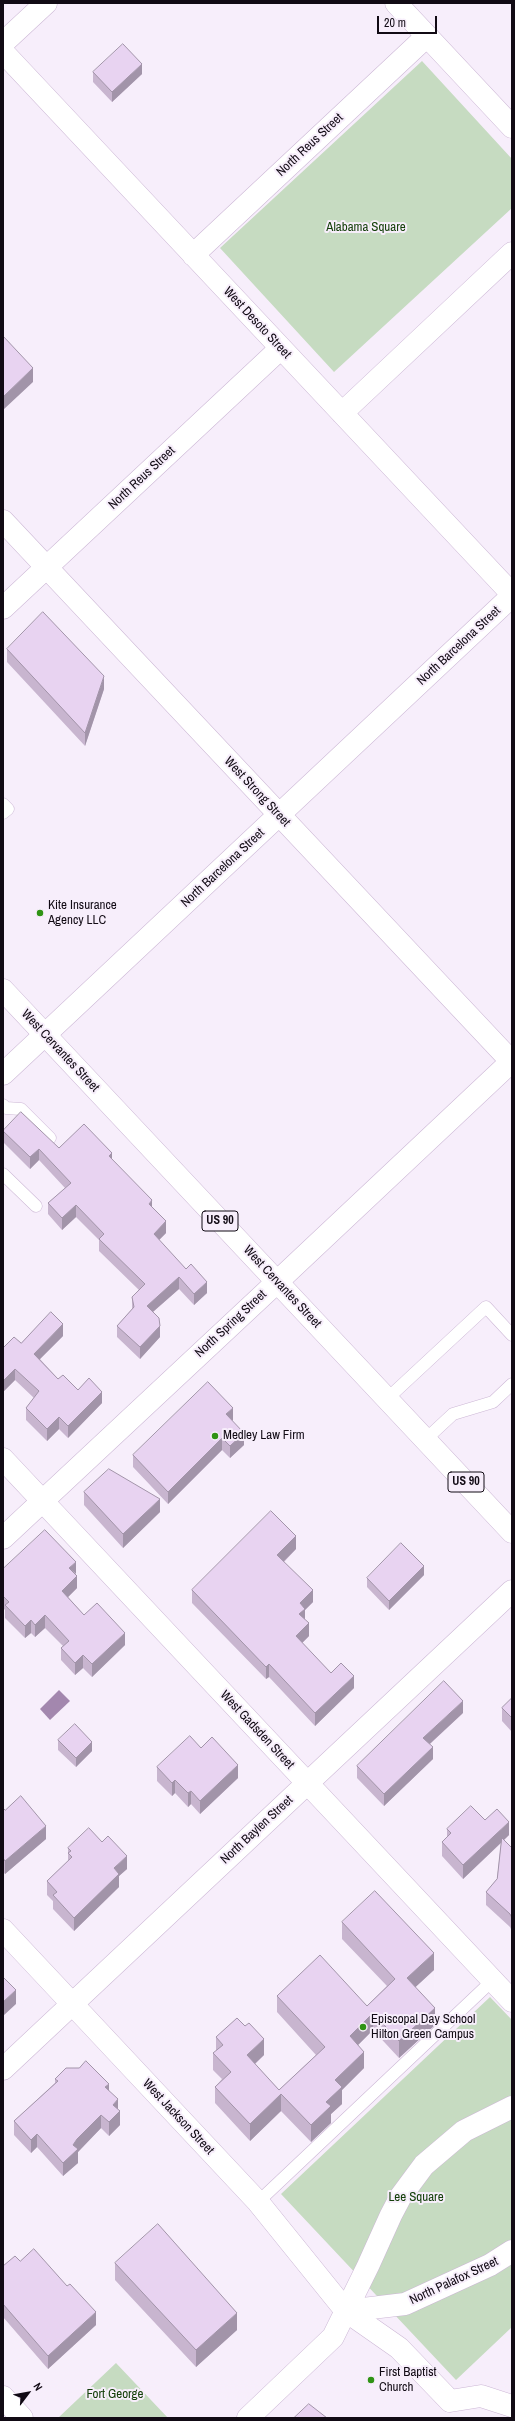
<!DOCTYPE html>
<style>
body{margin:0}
#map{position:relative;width:515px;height:2421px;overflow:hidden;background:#f7eefb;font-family:"Archivo Narrow",sans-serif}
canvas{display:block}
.frame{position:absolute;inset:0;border:4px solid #110a14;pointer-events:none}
.north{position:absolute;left:8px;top:2373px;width:40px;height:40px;-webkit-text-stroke:3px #f7eefb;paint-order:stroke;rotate:58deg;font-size:11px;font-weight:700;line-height:16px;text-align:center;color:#110a14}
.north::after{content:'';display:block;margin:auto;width:14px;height:18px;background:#110a14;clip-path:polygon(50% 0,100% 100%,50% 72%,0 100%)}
.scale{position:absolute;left:377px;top:16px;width:60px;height:18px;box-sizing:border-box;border:2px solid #110a14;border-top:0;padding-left:5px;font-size:12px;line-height:14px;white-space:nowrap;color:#110a14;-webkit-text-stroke:3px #f7eefb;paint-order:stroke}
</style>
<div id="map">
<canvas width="515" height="2421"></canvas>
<div class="frame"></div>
<div class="north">N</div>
<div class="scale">20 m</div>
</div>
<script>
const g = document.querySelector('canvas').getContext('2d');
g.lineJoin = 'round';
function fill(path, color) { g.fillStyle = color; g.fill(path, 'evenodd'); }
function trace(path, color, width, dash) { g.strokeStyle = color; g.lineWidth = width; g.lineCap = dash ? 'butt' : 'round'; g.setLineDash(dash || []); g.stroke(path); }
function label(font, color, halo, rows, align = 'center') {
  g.font = font + ' "Archivo Narrow",sans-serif'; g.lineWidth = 4; g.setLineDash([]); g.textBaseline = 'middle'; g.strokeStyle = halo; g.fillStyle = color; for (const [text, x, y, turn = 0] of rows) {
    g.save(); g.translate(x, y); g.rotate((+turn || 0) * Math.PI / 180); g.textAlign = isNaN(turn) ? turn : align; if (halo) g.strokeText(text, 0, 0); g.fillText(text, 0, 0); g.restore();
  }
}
fill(new Path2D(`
 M 422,61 L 512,159 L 512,208 L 334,372 L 220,248 Z
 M 490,1997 L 512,2020 L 512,2327 L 456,2380 L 281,2194 Z
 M 116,2363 L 168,2418 L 58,2418 Z`), '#c6dbc1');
fill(new Path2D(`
 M 59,1690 L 70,1701 L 50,1720 L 40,1709 Z`), '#a387ae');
const service = new Path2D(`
 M 3,804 L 8,809 L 3,813
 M 3,1105 L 6,1108 L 21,1109 L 50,1138
 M 3,1174 L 36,1206
 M 387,1399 L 486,1307 L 512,1335
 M 425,1440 L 453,1414 L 493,1402 L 512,1384
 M 258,2202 L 493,1980`);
const minor = new Path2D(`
 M 396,3 L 512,127
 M 3,43 L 46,3
 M 3,52 L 512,594
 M 193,255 L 427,36
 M 342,413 L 512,253
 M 3,521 L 512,1062
 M 3,608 L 281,348
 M 3,1074 L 512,596
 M 277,1282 L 512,1061
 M 3,1459 L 512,2001
 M 3,1930 L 258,2202 L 346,2311 L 399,2348 L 450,2401 L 481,2396 L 512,2406
 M 3,2397 L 22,2418`);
const tertiary = new Path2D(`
 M 3,1538 L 277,1282
 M 3,2069 L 512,1591`);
const primary = new Path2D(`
 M 3,990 L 512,1532
 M 346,2311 L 405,2304 L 490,2265 L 512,2251
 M 248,2418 L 333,2337 L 368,2266 L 391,2215 L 401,2196 L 424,2165 L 464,2131 L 512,2107`);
trace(service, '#ccb7d5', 13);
trace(minor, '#ccb7d5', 23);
trace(tertiary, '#ccb7d5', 23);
trace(primary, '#ccb7d5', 23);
trace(service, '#fff', 12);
trace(minor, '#fff', 22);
trace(tertiary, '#fff', 22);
trace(primary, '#fff', 22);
fill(new Path2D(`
 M 93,72 L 142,74 L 112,102 L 93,82 Z
 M 7,649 L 104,689 L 85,746 L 7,662 Z
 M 3,1131 L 59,1148 L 112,1160 L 152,1207 L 166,1233 L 159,1240 L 207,1293 L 194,1305 L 179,1289 L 153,1312 L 160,1337 L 140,1359 L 117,1337 L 117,1326 L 132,1309 L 132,1297 L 139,1290 L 99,1251 L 99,1240 L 76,1217 L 62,1230 L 48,1214 L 48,1203 L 65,1188 L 39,1160 L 30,1169 L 3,1142 Z
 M 63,1336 L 40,1359 L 58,1379 L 102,1403 L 68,1438 L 59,1429 L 47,1441 L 26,1420 L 26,1408 L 34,1398 L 15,1380 L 3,1392 L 3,1348 L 21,1343 Z
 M 233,1420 L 232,1421 L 244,1445 L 230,1458 L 222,1450 L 168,1504 L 133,1467 L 133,1455 Z
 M 84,1492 L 160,1512 L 123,1548 L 84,1505 Z
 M 296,1549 L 284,1562 L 313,1602 L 305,1610 L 305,1620 L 309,1636 L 302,1643 L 331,1673 L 354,1688 L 315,1726 L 269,1677 L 266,1679 L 192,1603 L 192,1590 Z
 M 3,1569 L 75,1575 L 77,1588 L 68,1597 L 84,1615 L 125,1645 L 92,1677 L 83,1668 L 75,1675 L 61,1660 L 61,1648 L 63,1646 L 45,1628 L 35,1637 L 31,1633 L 25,1638 L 5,1618 L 5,1610 L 3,1608 Z
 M 424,1575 L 389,1610 L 367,1587 L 367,1578 Z
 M 512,1698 L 512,1732 L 502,1721 L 502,1708 Z
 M 463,1713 L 430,1744 L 433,1759 L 384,1806 L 357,1778 L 357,1766 Z
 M 58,1740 L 92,1751 L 76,1767 L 58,1750 Z
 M 201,1748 L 238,1778 L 200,1814 L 191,1804 L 188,1807 L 175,1793 L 172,1796 L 157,1781 L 157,1767 Z
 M 3,1808 L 5,1810 L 46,1839 L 5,1874 L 3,1872 Z
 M 485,1820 L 509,1835 L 504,1840 L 512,1848 L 512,1931 L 510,1927 L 486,1905 L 486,1892 L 497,1879 L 501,1843 L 463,1879 L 442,1856 L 442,1842 L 447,1838 L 447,1829 Z
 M 68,1848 L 127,1869 L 119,1876 L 119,1887 L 74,1931 L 53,1909 L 53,1901 L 47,1895 L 47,1881 L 68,1861 Z
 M 342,1922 L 434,1970 L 415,1987 L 435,2025 L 399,2058 L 373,2030 L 358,2045 L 364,2068 L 342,2090 L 342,2104 L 331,2114 L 331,2123 L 311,2142 L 281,2111 L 250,2141 L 215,2103 L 215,2087 L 222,2079 L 213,2070 L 213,2053 L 216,2051 L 216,2037 L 264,2055 L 255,2064 L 279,2090 L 316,2055 L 277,2012 L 277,1996 L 367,2006 L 387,1986 L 342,1939 Z
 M 55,2079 L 109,2090 L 118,2110 L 120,2125 L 109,2136 L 101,2128 L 78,2152 L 78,2163 L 63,2176 L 37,2147 L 31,2153 L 14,2135 L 14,2121 L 55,2083 Z
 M 20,2261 L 96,2325 L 48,2369 L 3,2317 L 3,2266 Z
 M 115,2263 L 237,2330 L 196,2367 L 115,2280 Z`), '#c8b5cf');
fill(new Path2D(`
 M 142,64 L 142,74 L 112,102 L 112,92 Z
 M 33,368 L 33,382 L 3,410 L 3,397 Z
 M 104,676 L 104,689 L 85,746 L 85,733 Z
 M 39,1149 L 39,1160 L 30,1169 L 30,1157 Z
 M 112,1153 L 112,1165 L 109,1156 Z
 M 152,1200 L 152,1212 L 149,1204 Z
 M 76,1205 L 76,1217 L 62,1230 L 62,1218 Z
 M 166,1221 L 166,1233 L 154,1245 L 154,1234 Z
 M 179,1277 L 179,1289 L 147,1317 L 147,1306 Z
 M 207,1282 L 207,1293 L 194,1305 L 194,1294 Z
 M 63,1324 L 63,1336 L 34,1365 L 34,1354 Z
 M 160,1326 L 160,1337 L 140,1359 L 140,1347 Z
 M 15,1369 L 15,1380 L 3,1392 L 3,1381 Z
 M 102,1392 L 102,1403 L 68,1438 L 68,1426 Z
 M 233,1408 L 233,1420 L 226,1426 L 226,1414 Z
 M 59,1417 L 59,1429 L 47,1441 L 47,1429 Z
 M 244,1433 L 244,1445 L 230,1458 L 230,1446 Z
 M 222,1438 L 222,1450 L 168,1504 L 168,1492 Z
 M 160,1499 L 160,1512 L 123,1548 L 123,1534 Z
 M 296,1536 L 296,1549 L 277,1568 L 277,1555 Z
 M 76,1562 L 76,1574 L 69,1568 Z
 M 424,1566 L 424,1575 L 389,1610 L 389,1601 Z
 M 77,1576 L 77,1588 L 62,1603 L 62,1591 Z
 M 313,1590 L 313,1602 L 305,1610 L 305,1621 L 299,1627 L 300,1603 Z
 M 45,1615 L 45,1628 L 35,1637 L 35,1625 Z
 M 31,1620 L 31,1633 L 25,1638 L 25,1626 Z
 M 309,1623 L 309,1636 L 296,1649 L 296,1636 Z
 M 125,1633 L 125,1645 L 92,1677 L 92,1664 Z
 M 83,1655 L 83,1668 L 75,1675 L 75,1663 Z
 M 269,1664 L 269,1677 L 266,1679 L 266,1667 Z
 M 354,1676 L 354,1688 L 315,1726 L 315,1713 Z
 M 463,1701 L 463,1713 L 423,1750 L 423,1738 Z
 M 92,1742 L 92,1751 L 76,1767 L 76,1758 Z
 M 433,1747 L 433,1759 L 384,1806 L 384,1794 Z
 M 238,1765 L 238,1778 L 200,1814 L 200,1801 Z
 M 175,1780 L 175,1793 L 172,1796 L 172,1783 Z
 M 191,1791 L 191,1804 L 188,1807 L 188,1793 Z
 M 509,1822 L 509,1835 L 463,1879 L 463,1865 Z
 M 46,1826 L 46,1839 L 5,1874 L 5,1861 Z
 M 127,1856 L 127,1869 L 119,1876 L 119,1887 L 74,1931 L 74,1918 L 114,1868 Z
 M 434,1953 L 434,1970 L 407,1995 L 407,1978 Z
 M 16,1990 L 16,2004 L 3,2016 L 3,2002 Z
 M 435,2008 L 435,2025 L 399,2058 L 399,2041 Z
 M 373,2013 L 373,2030 L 350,2053 L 350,2036 Z
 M 264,2039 L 264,2055 L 247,2071 L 247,2055 Z
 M 364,2052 L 364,2068 L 342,2090 L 342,2104 L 331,2114 L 331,2123 L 311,2142 L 311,2125 L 326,2102 L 335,2080 Z
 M 109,2084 L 109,2097 L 105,2087 Z
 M 281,2094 L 281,2111 L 250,2141 L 250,2124 Z
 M 118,2099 L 118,2113 L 113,2105 Z
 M 120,2111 L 120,2125 L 109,2136 L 109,2122 Z
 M 101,2115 L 101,2128 L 78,2152 L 78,2163 L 63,2176 L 63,2163 L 73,2145 L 77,2139 Z
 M 37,2134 L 37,2147 L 31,2153 L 31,2140 Z
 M 96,2312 L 96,2325 L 48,2369 L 48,2356 Z
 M 237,2313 L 237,2330 L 196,2367 L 196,2350 Z`), '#a294a9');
const building = new Path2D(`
 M 123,44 L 142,64 L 112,92 L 93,72 Z
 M 3,336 L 33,368 L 3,397 Z
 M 43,612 L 104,676 L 85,733 L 7,649 Z
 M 21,1112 L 59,1148 L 84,1124 L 112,1153 L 109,1156 L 152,1200 L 149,1204 L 166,1221 L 154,1234 L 186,1269 L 191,1264 L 207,1282 L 194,1294 L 179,1277 L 147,1306 L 159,1318 L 160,1326 L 140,1347 L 117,1326 L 134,1307 L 132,1297 L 145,1284 L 99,1239 L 104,1234 L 76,1205 L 62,1218 L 48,1203 L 71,1183 L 39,1149 L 30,1157 L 3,1131 Z
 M 51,1312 L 63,1324 L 34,1354 L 58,1379 L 63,1375 L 78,1390 L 89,1378 L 102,1392 L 68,1426 L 59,1417 L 47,1429 L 26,1408 L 39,1391 L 15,1369 L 3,1381 L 3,1348 L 14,1337 L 21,1343 Z
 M 208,1382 L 233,1408 L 226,1414 L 244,1433 L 230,1446 L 222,1438 L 168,1492 L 133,1455 Z
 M 109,1469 L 160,1499 L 123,1534 L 84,1492 Z
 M 271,1511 L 296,1536 L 277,1555 L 313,1590 L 300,1603 L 305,1609 L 299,1614 L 309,1623 L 296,1636 L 331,1673 L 341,1663 L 354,1676 L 315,1713 L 269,1664 L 266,1667 L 192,1590 Z
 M 45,1530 L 76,1562 L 69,1568 L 77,1576 L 62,1591 L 84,1615 L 97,1603 L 125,1633 L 92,1664 L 83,1655 L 75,1663 L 61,1648 L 69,1641 L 45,1615 L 35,1625 L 31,1620 L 25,1626 L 5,1605 L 9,1602 L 3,1596 L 3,1569 Z
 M 401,1543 L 424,1566 L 389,1601 L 367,1578 Z
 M 444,1681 L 463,1701 L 423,1738 L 433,1747 L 384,1794 L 357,1766 Z
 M 512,1698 L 512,1718 L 502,1708 Z
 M 75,1724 L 92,1742 L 76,1758 L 58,1740 Z
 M 190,1736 L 201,1748 L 212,1737 L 238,1765 L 200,1801 L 191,1791 L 188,1793 L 175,1780 L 172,1783 L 157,1767 Z
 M 21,1796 L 46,1826 L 5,1861 L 3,1858 L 3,1808 L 5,1810 Z
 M 471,1806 L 485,1820 L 497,1809 L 509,1822 L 463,1865 L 442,1842 L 451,1833 L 447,1829 Z
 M 89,1828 L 102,1842 L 108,1836 L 127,1856 L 114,1868 L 119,1874 L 74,1918 L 53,1895 L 57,1892 L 47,1881 L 72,1857 L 68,1853 L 71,1851 L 68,1848 Z
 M 502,1838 L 512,1848 L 512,1918 L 510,1914 L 486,1892 L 497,1879 Z
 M 375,1891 L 434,1953 L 407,1978 L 435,2008 L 399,2041 L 373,2013 L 350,2036 L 364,2052 L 335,2080 L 342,2087 L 326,2102 L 331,2106 L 311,2125 L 281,2094 L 250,2124 L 215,2087 L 231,2072 L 213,2053 L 223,2045 L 216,2037 L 237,2018 L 245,2026 L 249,2023 L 264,2039 L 247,2055 L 279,2090 L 325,2047 L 277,1996 L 320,1955 L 367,2006 L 395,1979 L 342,1922 Z
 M 3,1977 L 16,1990 L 3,2002 Z
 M 86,2061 L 109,2084 L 105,2087 L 118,2099 L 113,2105 L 120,2111 L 109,2122 L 101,2115 L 77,2139 L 73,2145 L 78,2149 L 63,2163 L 37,2134 L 31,2140 L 14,2121 L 58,2081 L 55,2079 L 66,2068 L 79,2068 Z
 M 158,2224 L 237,2313 L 196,2350 L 115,2263 Z
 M 34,2249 L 67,2286 L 70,2284 L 96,2312 L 48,2356 L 3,2304 L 3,2266 L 15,2256 L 20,2261 Z
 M 309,2404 L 327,2418 L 294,2418 Z`);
fill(building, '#e8d3f1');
trace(building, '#a294a9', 1);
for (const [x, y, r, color] of [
 [40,913,4,"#2f9314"],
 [215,1436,4,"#2f9314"],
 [363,2027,4,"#2f9314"],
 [371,2380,4,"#2f9314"]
]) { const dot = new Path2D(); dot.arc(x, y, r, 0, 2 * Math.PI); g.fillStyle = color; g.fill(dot); trace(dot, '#f7eefb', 1.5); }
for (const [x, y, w] of [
 [220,1221,36],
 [466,1482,36]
]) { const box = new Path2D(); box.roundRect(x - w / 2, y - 10, w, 20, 3); g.fillStyle = '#f7eefb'; g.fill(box); trace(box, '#110a14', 1); }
label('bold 12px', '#110a14', null, [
 ["US 90",220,1221],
 ["US 90",466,1482]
]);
label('13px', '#110a14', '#f7eefb', [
 ["North Reus Street",310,145,-43],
 ["West Desoto Street",257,323,47],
 ["North Reus Street",142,478,-43],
 ["North Barcelona Street",459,646,-43],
 ["West Strong Street",257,792,47],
 ["North Barcelona Street",223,868,-43],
 ["West Cervantes Street",60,1051,47],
 ["West Cervantes Street",282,1287,47],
 ["North Spring Street",231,1324,-43],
 ["West Gadsden Street",257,1730,47],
 ["North Baylen Street",257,1830,-43],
 ["West Jackson Street",178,2117,47],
 ["North Palafox Street",454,2281,-25]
]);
label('13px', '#14400a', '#f7eefb', [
 ["Alabama Square",366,228],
 ["Lee Square",416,2198],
 ["Fort George",115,2395]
]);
label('13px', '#110a14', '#f7eefb', [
 ["Kite Insurance",48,906],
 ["Agency LLC",48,921],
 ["Medley Law Firm",223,1436],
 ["Episcopal Day School",371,2020],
 ["Hilton Green Campus",371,2035],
 ["First Baptist",379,2373],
 ["Church",379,2388]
], 'left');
</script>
